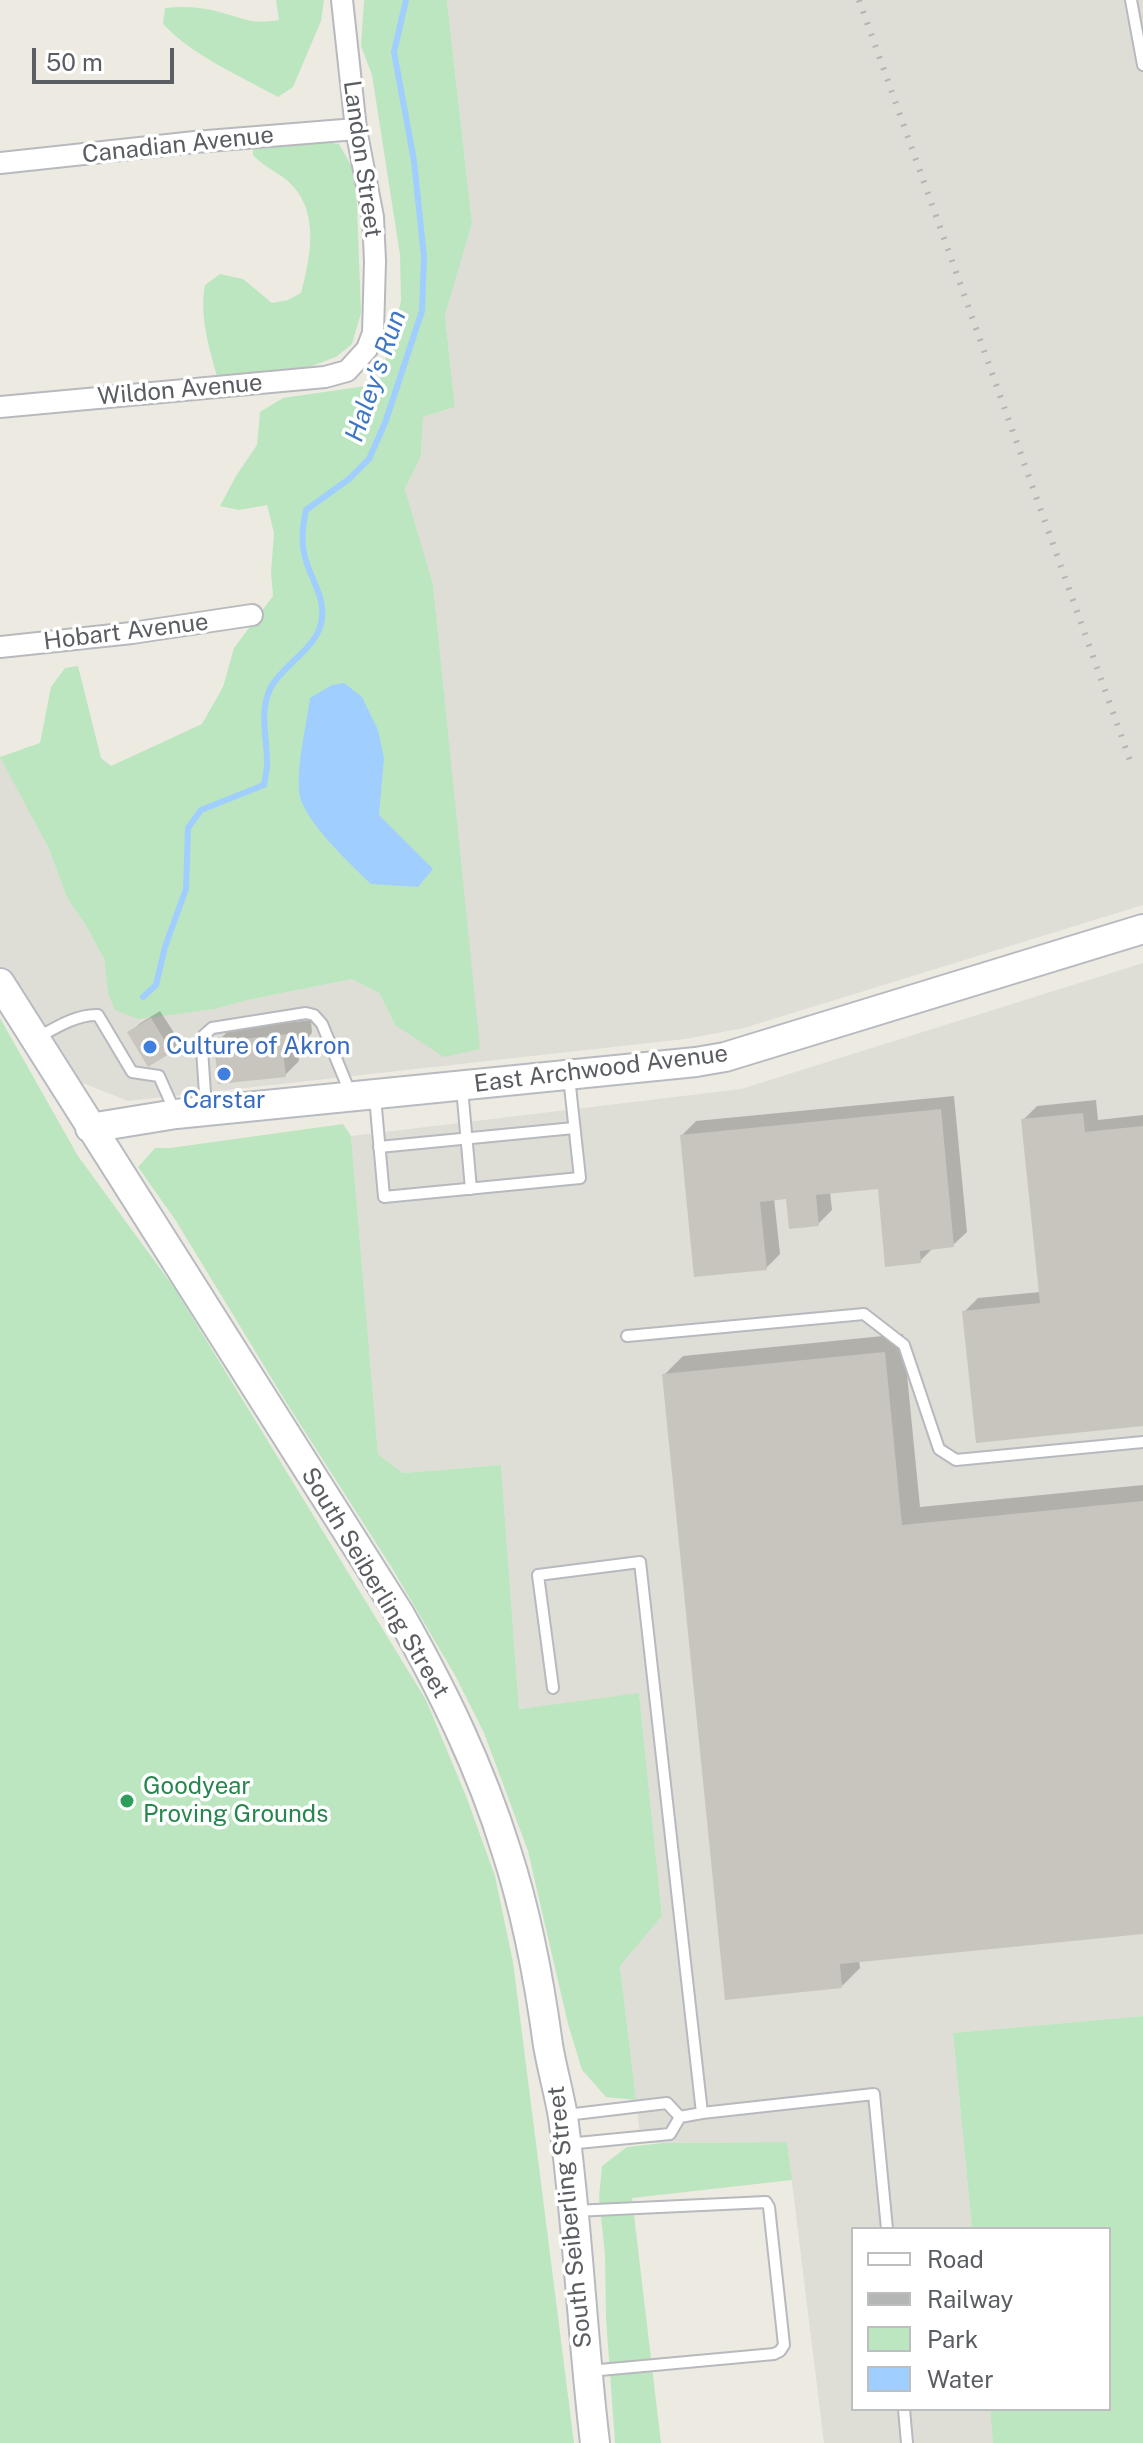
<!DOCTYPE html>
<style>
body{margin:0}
#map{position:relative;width:1143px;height:2443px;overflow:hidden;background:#edebe1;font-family:"Public Sans",sans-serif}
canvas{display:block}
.legend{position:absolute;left:851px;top:2227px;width:260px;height:184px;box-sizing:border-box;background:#fff;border:2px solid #bdbec0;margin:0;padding:10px 14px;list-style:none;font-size:24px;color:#5a5d62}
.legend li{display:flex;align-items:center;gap:16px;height:40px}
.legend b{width:40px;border:2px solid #bdbec0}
.scale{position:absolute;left:32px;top:48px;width:142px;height:36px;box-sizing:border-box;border:4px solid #5a5d62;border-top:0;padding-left:10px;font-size:24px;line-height:28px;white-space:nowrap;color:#5a5d62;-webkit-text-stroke:6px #fff;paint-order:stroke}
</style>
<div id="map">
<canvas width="1143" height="2443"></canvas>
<ul class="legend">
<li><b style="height:10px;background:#fff"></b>Road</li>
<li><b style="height:10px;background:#b4b5b5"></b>Railway</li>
<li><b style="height:22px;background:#bce6c0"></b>Park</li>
<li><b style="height:22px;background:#9fceff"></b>Water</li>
</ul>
<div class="scale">50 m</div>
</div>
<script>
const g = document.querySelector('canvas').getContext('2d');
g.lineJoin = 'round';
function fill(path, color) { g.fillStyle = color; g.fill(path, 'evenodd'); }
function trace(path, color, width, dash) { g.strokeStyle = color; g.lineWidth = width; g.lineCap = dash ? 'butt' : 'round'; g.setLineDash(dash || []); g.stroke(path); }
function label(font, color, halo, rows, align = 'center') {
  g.font = font + ' "Public Sans",sans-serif'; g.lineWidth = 7; g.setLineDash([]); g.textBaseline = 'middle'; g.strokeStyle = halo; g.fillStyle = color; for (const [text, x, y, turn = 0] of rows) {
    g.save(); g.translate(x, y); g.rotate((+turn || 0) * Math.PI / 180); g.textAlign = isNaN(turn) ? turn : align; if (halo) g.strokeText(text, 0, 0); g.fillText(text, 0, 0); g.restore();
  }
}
fill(new Path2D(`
 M 447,0 L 1143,0 L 1143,905 L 744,1028 L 685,1039 L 128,1101 L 70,1078 L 0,968 L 0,756 L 49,849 L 67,898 L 85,924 L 104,959 L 108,993 L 178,1013 L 215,1009 L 248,1000 L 352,979 L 379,993 L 395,1025 L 479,1049 L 433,584 L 405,489 L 421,456 L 423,417 L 455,407 L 445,316 L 472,223 Z
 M 1143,963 L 1143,2016 L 953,2033 L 972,2229 L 853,2229 L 853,2409 L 990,2409 L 993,2443 L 824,2443 L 787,2142 L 641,2143 L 620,1966 L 662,1916 L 639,1694 L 519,1709 L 501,1465 L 403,1473 L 378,1454 L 351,1136 L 741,1089 Z`), '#deddd6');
fill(new Path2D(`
 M 276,0 L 324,0 L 321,21 L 293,87 L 278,97 C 239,75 194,57 163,24 L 165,8 C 184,6 204,7 223,13 C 249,20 250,24 279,20 Z
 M 364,0 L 447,0 L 472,223 L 445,316 L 455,407 L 423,417 L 421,456 L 405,489 L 433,584 L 480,1049 L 444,1057 L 395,1025 L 379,993 L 352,979 L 248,1000 L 215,1009 L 138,1019 L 115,1010 L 108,993 L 104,959 L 85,924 L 67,898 L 49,849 L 0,757 L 40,743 L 51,687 L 65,668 L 78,666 L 101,758 L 111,766 L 202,724 L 223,687 L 234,648 L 273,596 L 271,573 L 274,533 L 267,505 L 239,510 L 220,506 L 236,476 L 257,445 L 260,412 L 283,398 L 379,384 L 401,301 L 400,255 L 372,75 L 361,46 Z
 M 312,140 L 339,144 L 355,172 L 357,204 L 361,313 L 352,344 L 336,357 L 309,367 L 228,378 L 217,376 C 209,348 199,314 205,285 L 220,274 L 243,279 L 272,303 L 288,300 L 301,293 C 311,256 320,210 288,181 C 277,172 263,166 253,155 L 253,145 Z
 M 0,1018 L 78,1156 L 175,1289 L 426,1700 L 466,1796 L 495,1876 L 513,1962 L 574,2443 L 0,2443 Z
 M 343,1124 L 351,1136 L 378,1454 L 403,1473 L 501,1465 L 519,1709 L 639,1693 L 662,1916 L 620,1966 L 636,2100 L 606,2097 L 582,2070 L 568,2024 L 528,1851 L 484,1733 L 456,1677 L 392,1568 L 286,1402 L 176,1221 L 138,1167 L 155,1148 L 170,1148 Z
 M 1143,2016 L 1143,2443 L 993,2443 L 990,2409 L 1109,2409 L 1109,2229 L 972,2229 L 953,2033 Z
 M 787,2142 L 792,2180 L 632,2198 L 661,2443 L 615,2443 L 606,2318 L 605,2255 L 599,2197 L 602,2166 L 627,2147 L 662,2143 Z`), '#bce6c0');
fill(new Path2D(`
 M 344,683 L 362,697 L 378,730 L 384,758 L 379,815 L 433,869 L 418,887 L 371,884 C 352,865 301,819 299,791 C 297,761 306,728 310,698 L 332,685 Z`), '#9fceff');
fill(new Path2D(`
 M 160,1011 L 180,1042 L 171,1051 L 130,1033 L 139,1024 Z
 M 311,1020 L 312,1033 L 298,1048 L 299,1061 L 285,1075 L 216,1043 L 230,1029 Z
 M 954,1096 L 967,1232 L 953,1245 L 934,1247 L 920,1261 L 879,1187 L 830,1192 L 832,1210 L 818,1224 L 787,1197 L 774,1198 L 780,1254 L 766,1268 L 682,1135 L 696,1121 Z
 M 1096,1100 L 1098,1120 L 1143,1115 L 1143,1424 L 964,1312 L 978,1298 L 1040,1292 L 1023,1120 L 1037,1106 Z
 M 903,1334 L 920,1507 L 1143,1485 L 1143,1932 L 859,1960 L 860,1968 L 842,1986 L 664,1375 L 683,1356 Z`), '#0003');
trace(new Path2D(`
 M 143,997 L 156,985 L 165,947 L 186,889 L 188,828 L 201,810 L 264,785 C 265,779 266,773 267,767 C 268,740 258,712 271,687 C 285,662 319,648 322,618 C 325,595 308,575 304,553 C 301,538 303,525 306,510 L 349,479 L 369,459 L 385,423 L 422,311 L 424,257 L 414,161 L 394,52 L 406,0`), '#9fceff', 6);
fill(new Path2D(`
 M 151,1018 L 172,1052 L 148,1067 L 127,1032 Z
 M 297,1033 L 299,1049 L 283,1051 L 286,1077 L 218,1084 L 214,1042 Z
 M 941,1109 L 954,1247 L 920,1251 L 921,1263 L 885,1267 L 878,1189 L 816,1195 L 819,1226 L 789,1229 L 786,1199 L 760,1202 L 767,1270 L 694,1277 L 680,1135 Z
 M 1083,1113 L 1085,1132 L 1143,1126 L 1143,1426 L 976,1443 L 962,1311 L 1040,1303 L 1021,1119 Z
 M 885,1352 L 902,1525 L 1143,1501 L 1143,1934 L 840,1964 L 842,1988 L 725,2000 L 662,1374 Z`), '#c8c5be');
const lane = new Path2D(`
 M 1131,0 L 1143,65
 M 37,1038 C 55,1028 77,1014 98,1015 L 132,1072 L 159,1076 L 175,1112
 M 462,1088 L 471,1189
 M 375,1097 L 384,1197 L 580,1178 L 569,1077
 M 206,1108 L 202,1049 L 204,1035 L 212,1028 L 306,1013 L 314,1015 L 322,1024 L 351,1095
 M 379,1147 L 574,1128
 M 627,1336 L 864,1314 L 904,1345 L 939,1449 L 956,1460 L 1143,1442
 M 553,1688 L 538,1575 L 640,1562 L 702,2113 L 680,2117
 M 702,2113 L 874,2094 L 887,2229
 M 566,2115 L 667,2103 L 680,2117 L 670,2134 L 567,2144
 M 574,2211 L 766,2202 L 769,2207 L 784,2345 L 780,2351 L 774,2354 L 589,2371
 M 904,2409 L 907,2443`);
const street = new Path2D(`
 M 0,163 L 195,142 L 356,129
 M 0,407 L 325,377 L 347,371 L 367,349 L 373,333 L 375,261 L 373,217 L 356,129 L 342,0
 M 0,647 L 132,633 L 252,615`);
const secondary = new Path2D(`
 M 0,983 L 399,1613 C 442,1689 480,1766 506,1850 C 527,1914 539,1979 548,2045 C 552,2069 559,2093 563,2117 C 578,2225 582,2335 595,2443
 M 90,1128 L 176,1114 L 696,1062 L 725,1057 L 1143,929`);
trace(lane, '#b7b9be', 14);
trace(street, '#b7b9be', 24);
trace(secondary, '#b7bac0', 32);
trace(lane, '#fff', 10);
trace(street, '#fff', 20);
trace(secondary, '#fff', 28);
trace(new Path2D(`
 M 859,0 L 1131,763`), '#b4b5b5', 6, [2, 10]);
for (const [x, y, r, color] of [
 [150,1047,8,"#3f7fe0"],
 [224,1074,8,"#3f7fe0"],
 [127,1801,8,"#2e9e5b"]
]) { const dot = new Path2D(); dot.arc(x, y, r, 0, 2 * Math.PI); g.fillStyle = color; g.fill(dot); trace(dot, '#fff', 3); }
label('24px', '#5a5d62', '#fff', [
 ["Canadian Avenue",178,145,-6],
 ["Landon Street",362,159,82],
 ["Wildon Avenue",180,390,-5],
 ["Hobart Avenue",126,632,-7],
 ["East Archwood Avenue",601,1069,-7],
 ["South Seiberling Street",375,1583,59],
 ["South Seiberling Street",570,2217,-96]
]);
label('24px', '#366cbe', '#fff', [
 ["Culture of Akron",166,1047],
 ["Carstar",224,1101,"center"]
], 'left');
label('24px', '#27864d', '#fff', [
 ["Goodyear",143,1787],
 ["Proving Grounds",143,1815]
], 'left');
label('italic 26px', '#3f76c5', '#fff', [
 ["Haley's Run",376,376,-71]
]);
</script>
